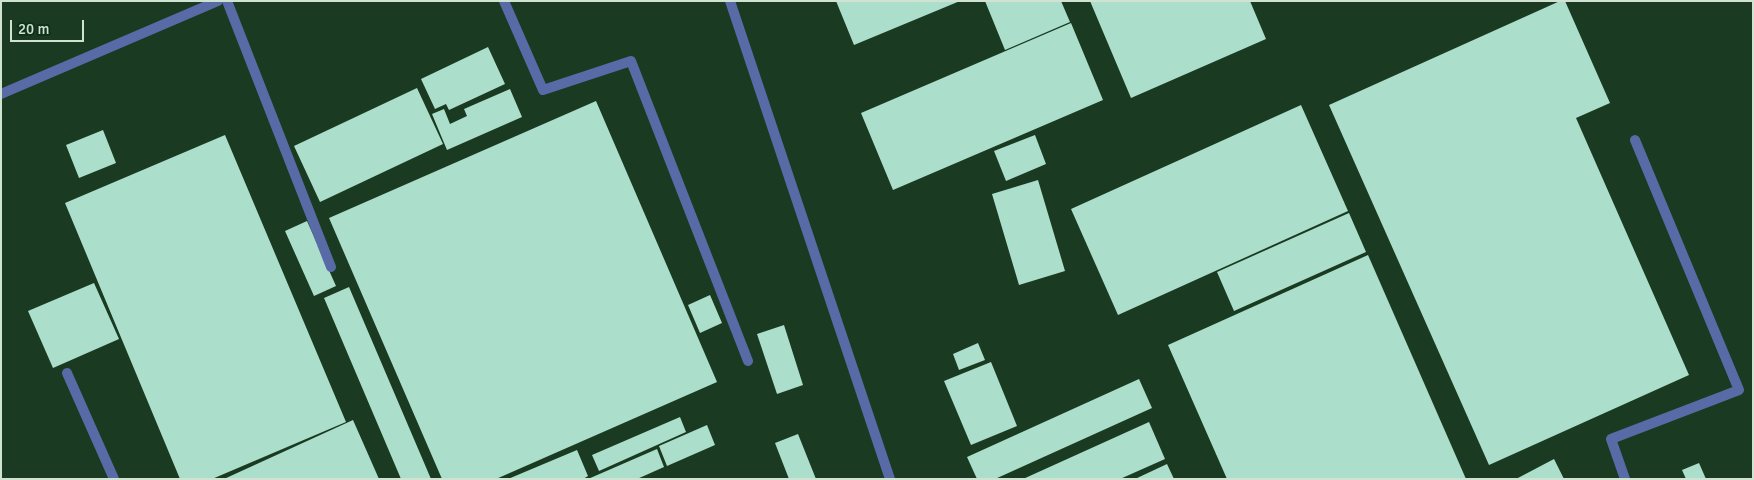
<!DOCTYPE html>
<style>
body{margin:0}
#map{position:relative;width:1754px;height:480px;overflow:hidden;background:#1a3b22;font-family:Signika,sans-serif}
canvas{display:block}
.frame{position:absolute;inset:0;border:2px solid #d0e3d3;pointer-events:none}
.scale{position:absolute;left:10px;top:20px;width:74px;height:22px;box-sizing:border-box;border:2px solid #d0e3d3;border-top:0;padding-left:6px;font-size:15px;line-height:18px;white-space:nowrap;color:#d0e3d3;-webkit-text-stroke:4px #0f3119;paint-order:stroke}
</style>
<div id="map">
<canvas width="1754" height="480"></canvas>
<div class="frame"></div>
<div class="scale">20 m</div>
</div>
<script>
const g = document.querySelector('canvas').getContext('2d');
g.lineJoin = 'round';
function fill(path, color) { g.fillStyle = color; g.fill(path, 'evenodd'); }
function trace(path, color, width, dash) { g.strokeStyle = color; g.lineWidth = width; g.lineCap = dash ? 'butt' : 'round'; g.setLineDash(dash || []); g.stroke(path); }
fill(new Path2D(`
 M 836,1 L 960,1 L 854,45 Z
 M 985,1 L 1061,1 L 1070,22 L 1005,50 Z
 M 1090,1 L 1250,1 L 1266,39 L 1131,98 Z
 M 1560,1 L 1565,1 L 1610,103 L 1576,118 L 1689,375 L 1489,465 L 1329,105 Z
 M 1071,23 L 1103,100 L 893,190 L 861,113 Z
 M 488,47 L 505,84 L 449,110 L 446,104 L 435,109 L 421,79 Z
 M 417,88 L 443,144 L 320,202 L 294,146 Z
 M 510,89 L 522,117 L 447,150 L 432,114 L 444,109 L 450,124 L 467,116 L 464,109 Z
 M 596,101 L 717,382 L 496,479 L 442,479 L 329,218 Z
 M 1301,105 L 1348,211 L 1118,315 L 1071,209 Z
 M 103,130 L 116,163 L 79,178 L 66,145 Z
 M 225,135 L 346,422 L 212,479 L 180,479 L 65,203 Z
 M 1035,135 L 1046,164 L 1006,181 L 994,151 Z
 M 1038,180 L 1065,271 L 1019,285 L 992,194 Z
 M 1349,213 L 1366,252 L 1234,311 L 1217,272 Z
 M 307,221 L 336,286 L 314,296 L 285,231 Z
 M 1368,255 L 1466,479 L 1227,479 L 1168,345 Z
 M 94,283 L 119,339 L 53,368 L 28,311 Z
 M 349,287 L 431,479 L 401,479 L 324,298 Z
 M 710,295 L 722,323 L 700,333 L 688,305 Z
 M 784,325 L 803,385 L 777,394 L 757,334 Z
 M 978,343 L 985,360 L 959,370 L 953,354 Z
 M 991,362 L 1017,426 L 971,445 L 944,381 Z
 M 1139,379 L 1152,408 L 995,479 L 977,479 L 967,457 Z
 M 680,417 L 686,432 L 599,471 L 592,455 Z
 M 353,420 L 379,479 L 224,479 Z
 M 1149,422 L 1165,459 L 1120,479 L 1023,479 Z
 M 707,425 L 715,445 L 667,466 L 659,446 Z
 M 798,434 L 816,479 L 789,479 L 775,443 Z
 M 657,449 L 664,467 L 637,479 L 588,479 Z
 M 577,450 L 588,476 L 583,479 L 508,479 Z
 M 1554,459 L 1564,479 L 1516,479 Z
 M 1699,463 L 1706,479 L 1686,479 L 1682,470 Z
 M 1167,464 L 1174,479 L 1135,479 Z`), '#abdecb');
trace(new Path2D(`
 M 227,1 L 331,267
 M 504,1 L 543,90 L 631,61 L 748,361
 M 67,373 L 114,479
 M 1625,479 L 1611,439 L 1739,390 L 1635,140`), '#586ba6', 10);
trace(new Path2D(`
 M 730,1 L 890,479
 M 1,94 L 218,1`), '#586ba6', 10);
</script>
